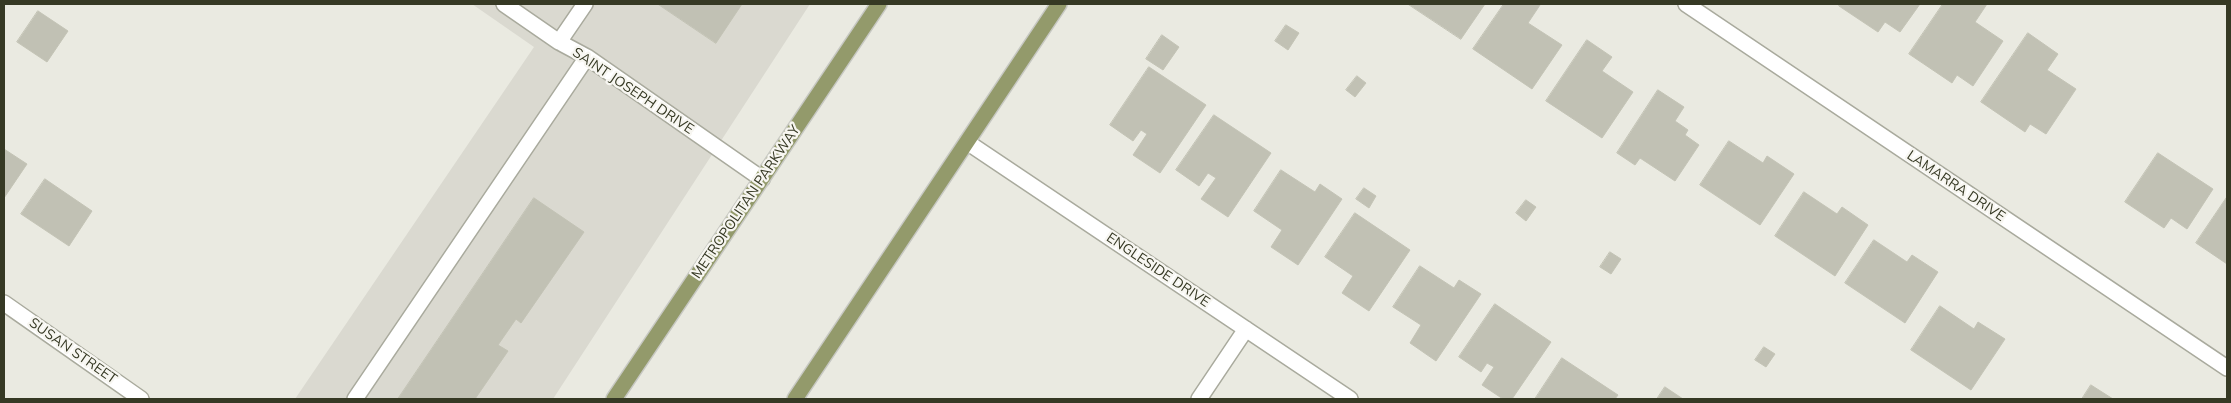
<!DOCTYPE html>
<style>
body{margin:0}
#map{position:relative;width:2231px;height:403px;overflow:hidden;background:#eaeae1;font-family:Mulish,sans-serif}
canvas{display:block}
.frame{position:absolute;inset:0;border:5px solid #363924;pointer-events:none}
</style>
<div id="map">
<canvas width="2231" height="403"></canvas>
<div class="frame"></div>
</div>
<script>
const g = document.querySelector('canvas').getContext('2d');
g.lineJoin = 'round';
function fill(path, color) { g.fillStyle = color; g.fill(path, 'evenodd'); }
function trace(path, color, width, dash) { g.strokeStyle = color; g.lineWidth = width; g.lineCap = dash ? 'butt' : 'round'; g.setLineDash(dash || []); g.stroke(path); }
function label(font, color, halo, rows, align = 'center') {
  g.font = font + ' Mulish,sans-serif'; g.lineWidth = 4.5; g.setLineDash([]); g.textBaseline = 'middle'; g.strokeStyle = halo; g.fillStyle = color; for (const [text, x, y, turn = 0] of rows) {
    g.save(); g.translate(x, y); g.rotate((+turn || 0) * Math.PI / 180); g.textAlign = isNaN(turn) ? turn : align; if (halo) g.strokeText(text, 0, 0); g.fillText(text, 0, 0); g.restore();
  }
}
fill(new Path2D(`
 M 472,4 L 810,4 L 553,399 L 295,399 L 534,47 Z`), '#dad9d0');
const building = new Path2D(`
 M 658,4 L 742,4 L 716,43 Z
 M 1408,4 L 1485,4 L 1461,39 Z
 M 1504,4 L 1540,5 L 1528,23 L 1562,45 L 1532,89 L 1473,49 Z
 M 1840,4 L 1920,4 L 1900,32 L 1885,22 L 1878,32 L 1839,6 Z
 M 1943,4 L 1987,4 L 1975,22 L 2003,41 L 1973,86 L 1957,75 L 1952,83 L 1909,54 Z
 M 38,11 L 68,31 L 47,62 L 17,42 Z
 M 1286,25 L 1299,33 L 1288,50 L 1275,41 Z
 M 2028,33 L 2058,54 L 2047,70 L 2076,89 L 2046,134 L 2030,124 L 2025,132 L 1981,102 Z
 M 1162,35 L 1179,47 L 1163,70 L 1146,59 Z
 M 1587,40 L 1612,57 L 1602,71 L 1633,92 L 1602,138 L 1546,101 Z
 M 1149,67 L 1206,105 L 1160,173 L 1133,155 L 1147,134 L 1141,130 L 1133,141 L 1110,125 Z
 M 1357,76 L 1366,83 L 1355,97 L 1346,90 Z
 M 1658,90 L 1684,107 L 1675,121 L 1688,130 L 1685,135 L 1699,145 L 1675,181 L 1640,158 L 1635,165 L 1617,153 Z
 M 1214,115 L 1271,153 L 1228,217 L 1201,199 L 1216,178 L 1208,173 L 1199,186 L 1176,170 Z
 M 1729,141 L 1763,163 L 1767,156 L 1794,174 L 1760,225 L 1700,185 Z
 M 4,149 L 27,164 L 4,198 Z
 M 2158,153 L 2213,189 L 2187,229 L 2171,218 L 2164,228 L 2125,202 Z
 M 1281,170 L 1315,192 L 1320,184 L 1342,199 L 1298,265 L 1271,247 L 1282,230 L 1254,211 Z
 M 45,179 L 92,211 L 69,246 L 21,214 Z
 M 1364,188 L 1376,196 L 1369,208 L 1356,199 Z
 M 1804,192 L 1837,214 L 1842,207 L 1868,225 L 1835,276 L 1775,236 Z
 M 2227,197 L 2227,264 L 2196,243 Z
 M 534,198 L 584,232 L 521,323 L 516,319 L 498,345 L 508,351 L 475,399 L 398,399 Z
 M 1526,200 L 1536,207 L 1526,221 L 1516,213 Z
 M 1355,213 L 1410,250 L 1369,311 L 1342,293 L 1353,276 L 1325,257 Z
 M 1874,240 L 1907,262 L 1912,255 L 1938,272 L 1905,323 L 1845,283 Z
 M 1610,252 L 1621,259 L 1611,274 L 1600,267 Z
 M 1420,266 L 1454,288 L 1459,280 L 1481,294 L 1436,361 L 1410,343 L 1421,325 L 1393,307 Z
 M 1495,304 L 1551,342 L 1512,399 L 1503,399 L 1482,385 L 1494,367 L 1487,363 L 1481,372 L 1459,357 Z
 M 1940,306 L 1974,329 L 1978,322 L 2005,339 L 1971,390 L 1911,350 Z
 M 1764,347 L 1775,354 L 1766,367 L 1755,360 Z
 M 1562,358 L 1618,395 L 1615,399 L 1535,399 Z
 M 2091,385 L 2113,399 L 2082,399 Z
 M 1665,387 L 1683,399 L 1657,399 Z`);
fill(building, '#c1c1b4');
trace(building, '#c3c3b5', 1);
const minor = new Path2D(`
 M 504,4 L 559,42 L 587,57 L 762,179
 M 1686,4 L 2227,368
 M 559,42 L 585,4
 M 967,142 L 1350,399
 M 4,303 L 141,399
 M 355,399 L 587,57
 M 1199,399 L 1246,329`);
const major = new Path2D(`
 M 614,399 L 879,4
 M 795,399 L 1059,4`);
trace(minor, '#a9aa9d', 18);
trace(major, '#c7c8c2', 18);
trace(minor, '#fff', 15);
trace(major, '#939a6b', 15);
label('14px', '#363924', '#f7f6f1', [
 ["SAINT JOSEPH DRIVE",633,91,34],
 ["LAMARRA DRIVE",1956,186,34],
 ["METROPOLITAN PARKWAY",746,202,-56],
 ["ENGLESIDE DRIVE",1158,270,34],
 ["SUSAN STREET",73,351,35]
]);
</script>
